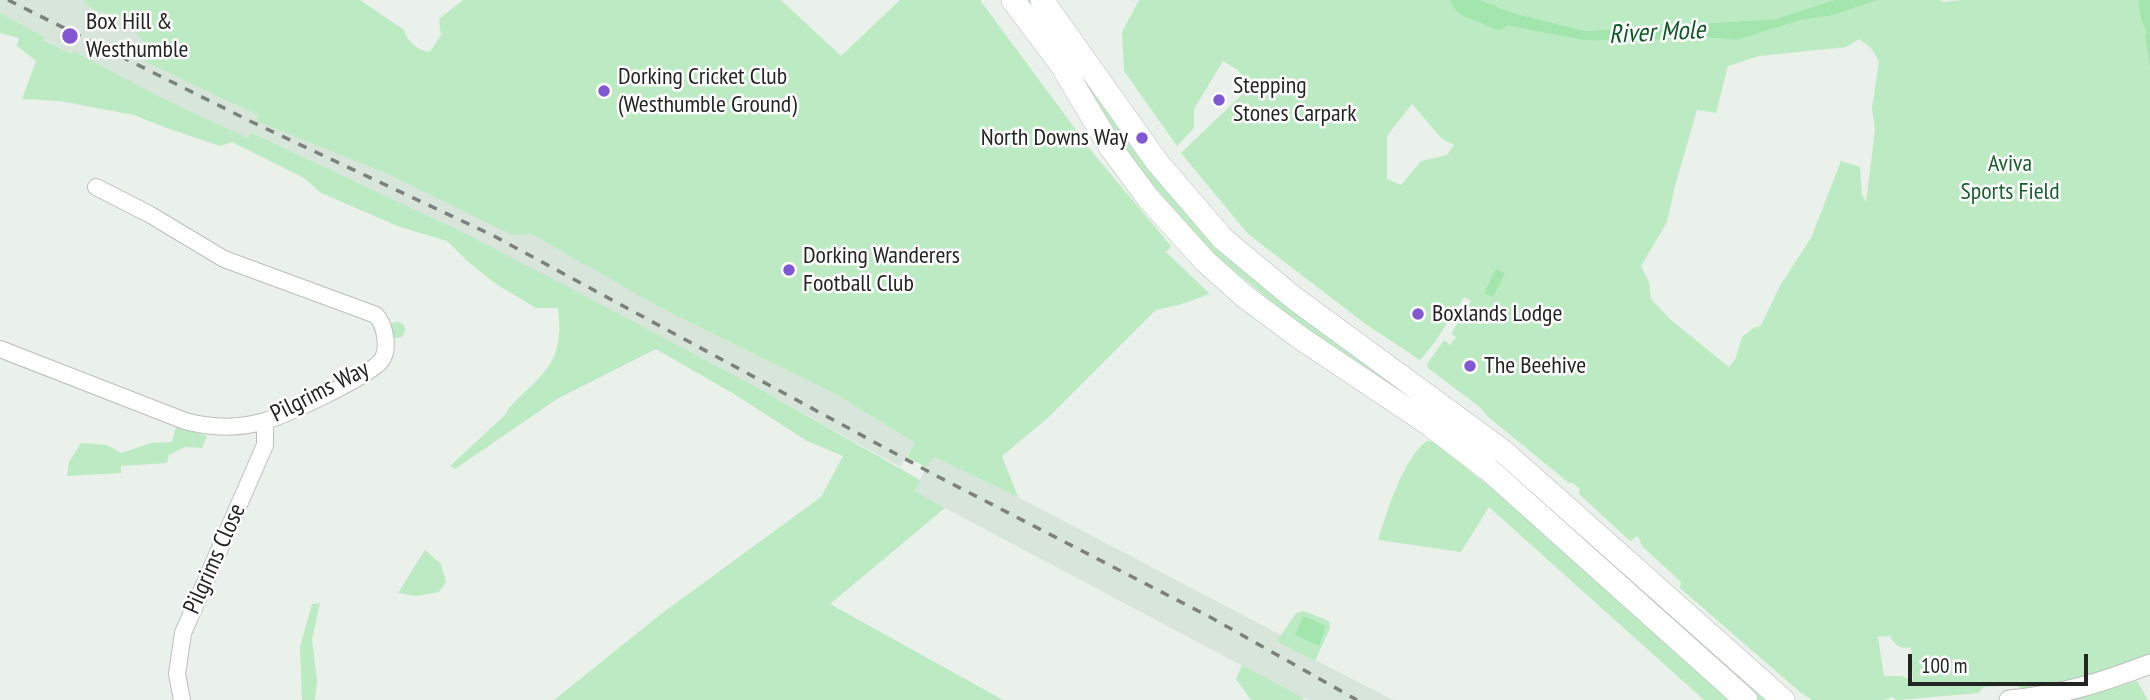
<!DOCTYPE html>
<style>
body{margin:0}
#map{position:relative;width:2150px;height:700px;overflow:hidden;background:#eaf0ea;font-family:"PT Sans Narrow",sans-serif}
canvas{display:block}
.scale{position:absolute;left:1908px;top:654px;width:180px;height:32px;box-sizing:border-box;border:4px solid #232523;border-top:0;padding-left:9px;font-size:21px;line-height:24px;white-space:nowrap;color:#232523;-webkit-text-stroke:5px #fff;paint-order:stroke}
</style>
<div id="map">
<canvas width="2150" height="700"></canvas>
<div class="scale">100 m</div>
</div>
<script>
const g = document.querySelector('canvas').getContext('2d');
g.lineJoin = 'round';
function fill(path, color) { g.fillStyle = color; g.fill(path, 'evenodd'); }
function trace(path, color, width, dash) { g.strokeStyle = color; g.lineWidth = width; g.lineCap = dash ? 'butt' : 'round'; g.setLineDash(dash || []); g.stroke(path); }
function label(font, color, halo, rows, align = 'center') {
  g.font = font + ' "PT Sans Narrow",sans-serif'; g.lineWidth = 5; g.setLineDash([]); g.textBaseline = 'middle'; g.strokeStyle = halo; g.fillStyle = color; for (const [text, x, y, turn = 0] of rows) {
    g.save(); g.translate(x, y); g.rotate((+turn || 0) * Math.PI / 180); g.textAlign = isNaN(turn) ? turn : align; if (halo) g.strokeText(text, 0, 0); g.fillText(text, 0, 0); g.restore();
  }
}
fill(new Path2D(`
 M 0,0 L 168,0 L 665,310 L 837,395 L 915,443 L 900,467 L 758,388 L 454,228 L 252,132 L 248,138 L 160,97 L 74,51 L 72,54 L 44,39 L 45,37 L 0,13 Z
 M 934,457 L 1018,497 L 1281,635 L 1278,641 L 1393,700 L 1311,700 L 1303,698 L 945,508 L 915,491 L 926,467 Z`), '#d8e5da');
fill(new Path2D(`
 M 85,0 L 360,0 L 404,30 C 406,41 419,51 430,52 L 441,35 L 439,19 L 463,0 L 781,0 L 841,56 L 900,0 L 980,0 L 1093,153 L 1171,246 L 1166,252 L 1210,294 L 1179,305 L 1156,310 L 1049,417 L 1002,456 L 1018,497 L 934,457 L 926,467 L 907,457 L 915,443 L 837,395 L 665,310 L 532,234 L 513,235 L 388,174 L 256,121 L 258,115 L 140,59 L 147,45 L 131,26 L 115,14 L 99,12 L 84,3 Z
 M 1020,0 L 1034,0 L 1156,170 L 1451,418 L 1773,700 L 1755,700 L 1214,254 C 1140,178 1082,87 1020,0 Z
 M 1139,0 L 1834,0 L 1776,19 L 1586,31 L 1517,14 L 1481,1 L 1519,26 L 1583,39 L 1638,41 L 1700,37 L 1738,40 L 1801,20 L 1830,16 L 1878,0 L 1940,0 L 1944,2 L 1962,0 L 2138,0 L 2141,20 L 2146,31 L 2145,37 L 2150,69 L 2150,659 L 2112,672 L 2026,690 L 2014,685 L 1983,687 L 1979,693 L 1897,700 L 1892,697 L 1884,700 L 1812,700 L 1800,692 L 1680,588 L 1681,582 L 1642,546 L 1638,536 L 1630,541 L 1579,494 L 1580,489 L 1573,483 L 1569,483 L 1487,416 L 1481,408 L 1428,368 L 1427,364 L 1444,340 L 1450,345 L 1456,337 L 1451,334 L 1471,301 L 1464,297 L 1435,342 L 1420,360 L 1367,325 L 1248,234 L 1181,153 L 1250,87 L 1238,70 L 1223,61 L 1194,109 L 1194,128 L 1177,146 L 1124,71 L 1122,32 ZM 1859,39 L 1871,48 L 1879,61 L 1872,108 L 1875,130 L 1866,202 L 1862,195 L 1860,167 L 1841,161 L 1811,238 L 1781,284 L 1760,327 L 1755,327 L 1742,337 L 1735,360 L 1729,367 L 1671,320 L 1651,299 L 1649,282 L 1641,266 L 1667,222 L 1675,186 L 1697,110 L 1716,113 L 1728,66 L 1759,56 L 1846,47 ZM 1412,104 L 1442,139 L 1454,145 L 1447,155 L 1421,161 L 1401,185 L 1387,179 L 1387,136 ZM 1890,636 C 1895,645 1900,650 1911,647 L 1913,680 L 1901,676 L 1884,676 L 1878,637 Z
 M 0,13 L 45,37 L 44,40 L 72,54 L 74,51 L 160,97 L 248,138 L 251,132 L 454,228 L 555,280 L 758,388 L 920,480 L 915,491 L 945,508 L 830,604 L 1003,700 L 554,700 L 661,614 L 821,497 L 843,456 L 807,441 L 734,394 L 656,349 L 557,399 L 455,469 L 450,466 L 505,415 L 509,408 C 544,372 565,363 558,308 L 536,308 L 496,284 L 467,261 L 447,241 L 400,227 L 321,193 L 304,178 L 232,142 L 220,146 L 164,127 L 134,115 L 59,101 L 22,99 L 36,61 L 17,46 L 19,38 L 0,33 Z
 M389 330a8 8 0 1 1 16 0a8 8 0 1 1-16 0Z
 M 176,427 L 207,436 L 202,448 L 185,447 L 169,455 L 167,463 L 121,466 L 121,473 L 67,476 L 69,462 L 81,443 L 107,445 L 121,453 L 151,443 L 172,442 Z
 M 1427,441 L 1432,441 L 1518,509 L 1729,700 L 1704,700 L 1489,507 L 1461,552 L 1378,540 C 1386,514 1404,456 1427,441 Z
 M 425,550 L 441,564 L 446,582 L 439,592 L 416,596 L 398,593 Z
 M 320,603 L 312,640 L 317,681 L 315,700 L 302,700 L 300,647 L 312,604 Z
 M 1304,611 L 1329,621 L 1330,628 L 1315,661 L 1277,641 L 1296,613 Z
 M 1242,665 L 1303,698 L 1302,700 L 1251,700 L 1236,679 Z
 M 2137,681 L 2148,700 L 2074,700 L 2074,698 Z`), '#bcebc3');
fill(new Path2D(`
 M 1834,0 L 1878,0 L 1830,16 L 1801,20 L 1738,40 L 1700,37 L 1638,41 L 1583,40 L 1485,21 L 1468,15 L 1481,1 L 1517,14 L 1586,31 L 1776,19 Z
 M 2138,0 L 2150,0 L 2150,69 L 2145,37 L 2146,31 L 2141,20 Z
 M 1496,269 L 1505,273 L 1493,297 L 1484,293 Z
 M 1303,616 L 1326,626 L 1319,646 L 1295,635 Z`), '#a2e6ad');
trace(new Path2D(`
 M 1461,0 L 1467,6 L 1499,19`), '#a2e6ad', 21);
const minor = new Path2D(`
 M 0,349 L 185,421 C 211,428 238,429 265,421 C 288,414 366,378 381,361 C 390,349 385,325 376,315 L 224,259 L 149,214 L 96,187
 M 182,700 L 177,674 L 183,633 L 265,445 L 265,421`);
const major = new Path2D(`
 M 2009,700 C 2059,696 2103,682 2150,664`);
const highway = new Path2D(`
 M 1013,0 L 1061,64 L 1111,148 L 1148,198 L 1205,261 L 1244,296 L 1302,339 L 1429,424 L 1488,469 L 1746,700
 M 1042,0 L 1157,162 L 1223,239 L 1294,298 L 1504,452 L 1783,700`);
trace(minor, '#babfba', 18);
trace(major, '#babfba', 21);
trace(highway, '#babfba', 24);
trace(minor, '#fff', 16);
trace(major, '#fff', 19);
trace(highway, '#fff', 23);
trace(new Path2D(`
 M 8,0 L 252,122 L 494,236 L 935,475 L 1210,617 L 1357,700`), '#7d817d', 3.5, [9, 9]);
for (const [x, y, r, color] of [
 [70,36,9,"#8258d2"],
 [604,91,7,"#8258d2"],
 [1219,100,7,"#8258d2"],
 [1142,138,7,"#8258d2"],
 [789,270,7,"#8258d2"],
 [1418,314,7,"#8258d2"],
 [1470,366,7,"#8258d2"]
]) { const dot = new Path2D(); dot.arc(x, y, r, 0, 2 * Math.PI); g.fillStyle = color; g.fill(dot); trace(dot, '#fff', 2.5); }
label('24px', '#232523', '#fff', [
 ["Box Hill &",86,22],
 ["Westhumble",86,50],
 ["Dorking Cricket Club",618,77],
 ["(Westhumble Ground)",618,105],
 ["Stepping",1233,86],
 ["Stones Carpark",1233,114],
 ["North Downs Way",1128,138,"right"],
 ["Dorking Wanderers",803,256],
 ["Football Club",803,284],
 ["Boxlands Lodge",1432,314],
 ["The Beehive",1484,366]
], 'left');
label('24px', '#19602c', '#fff', [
 ["Aviva",2010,164],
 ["Sports Field",2010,192]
]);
label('24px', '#232523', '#fff', [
 ["Pilgrims Way",320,392,-27],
 ["Pilgrims Close",215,559,-66]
]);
label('italic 26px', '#0e5825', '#fff', [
 ["River Mole",1657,33,-3]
]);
</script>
